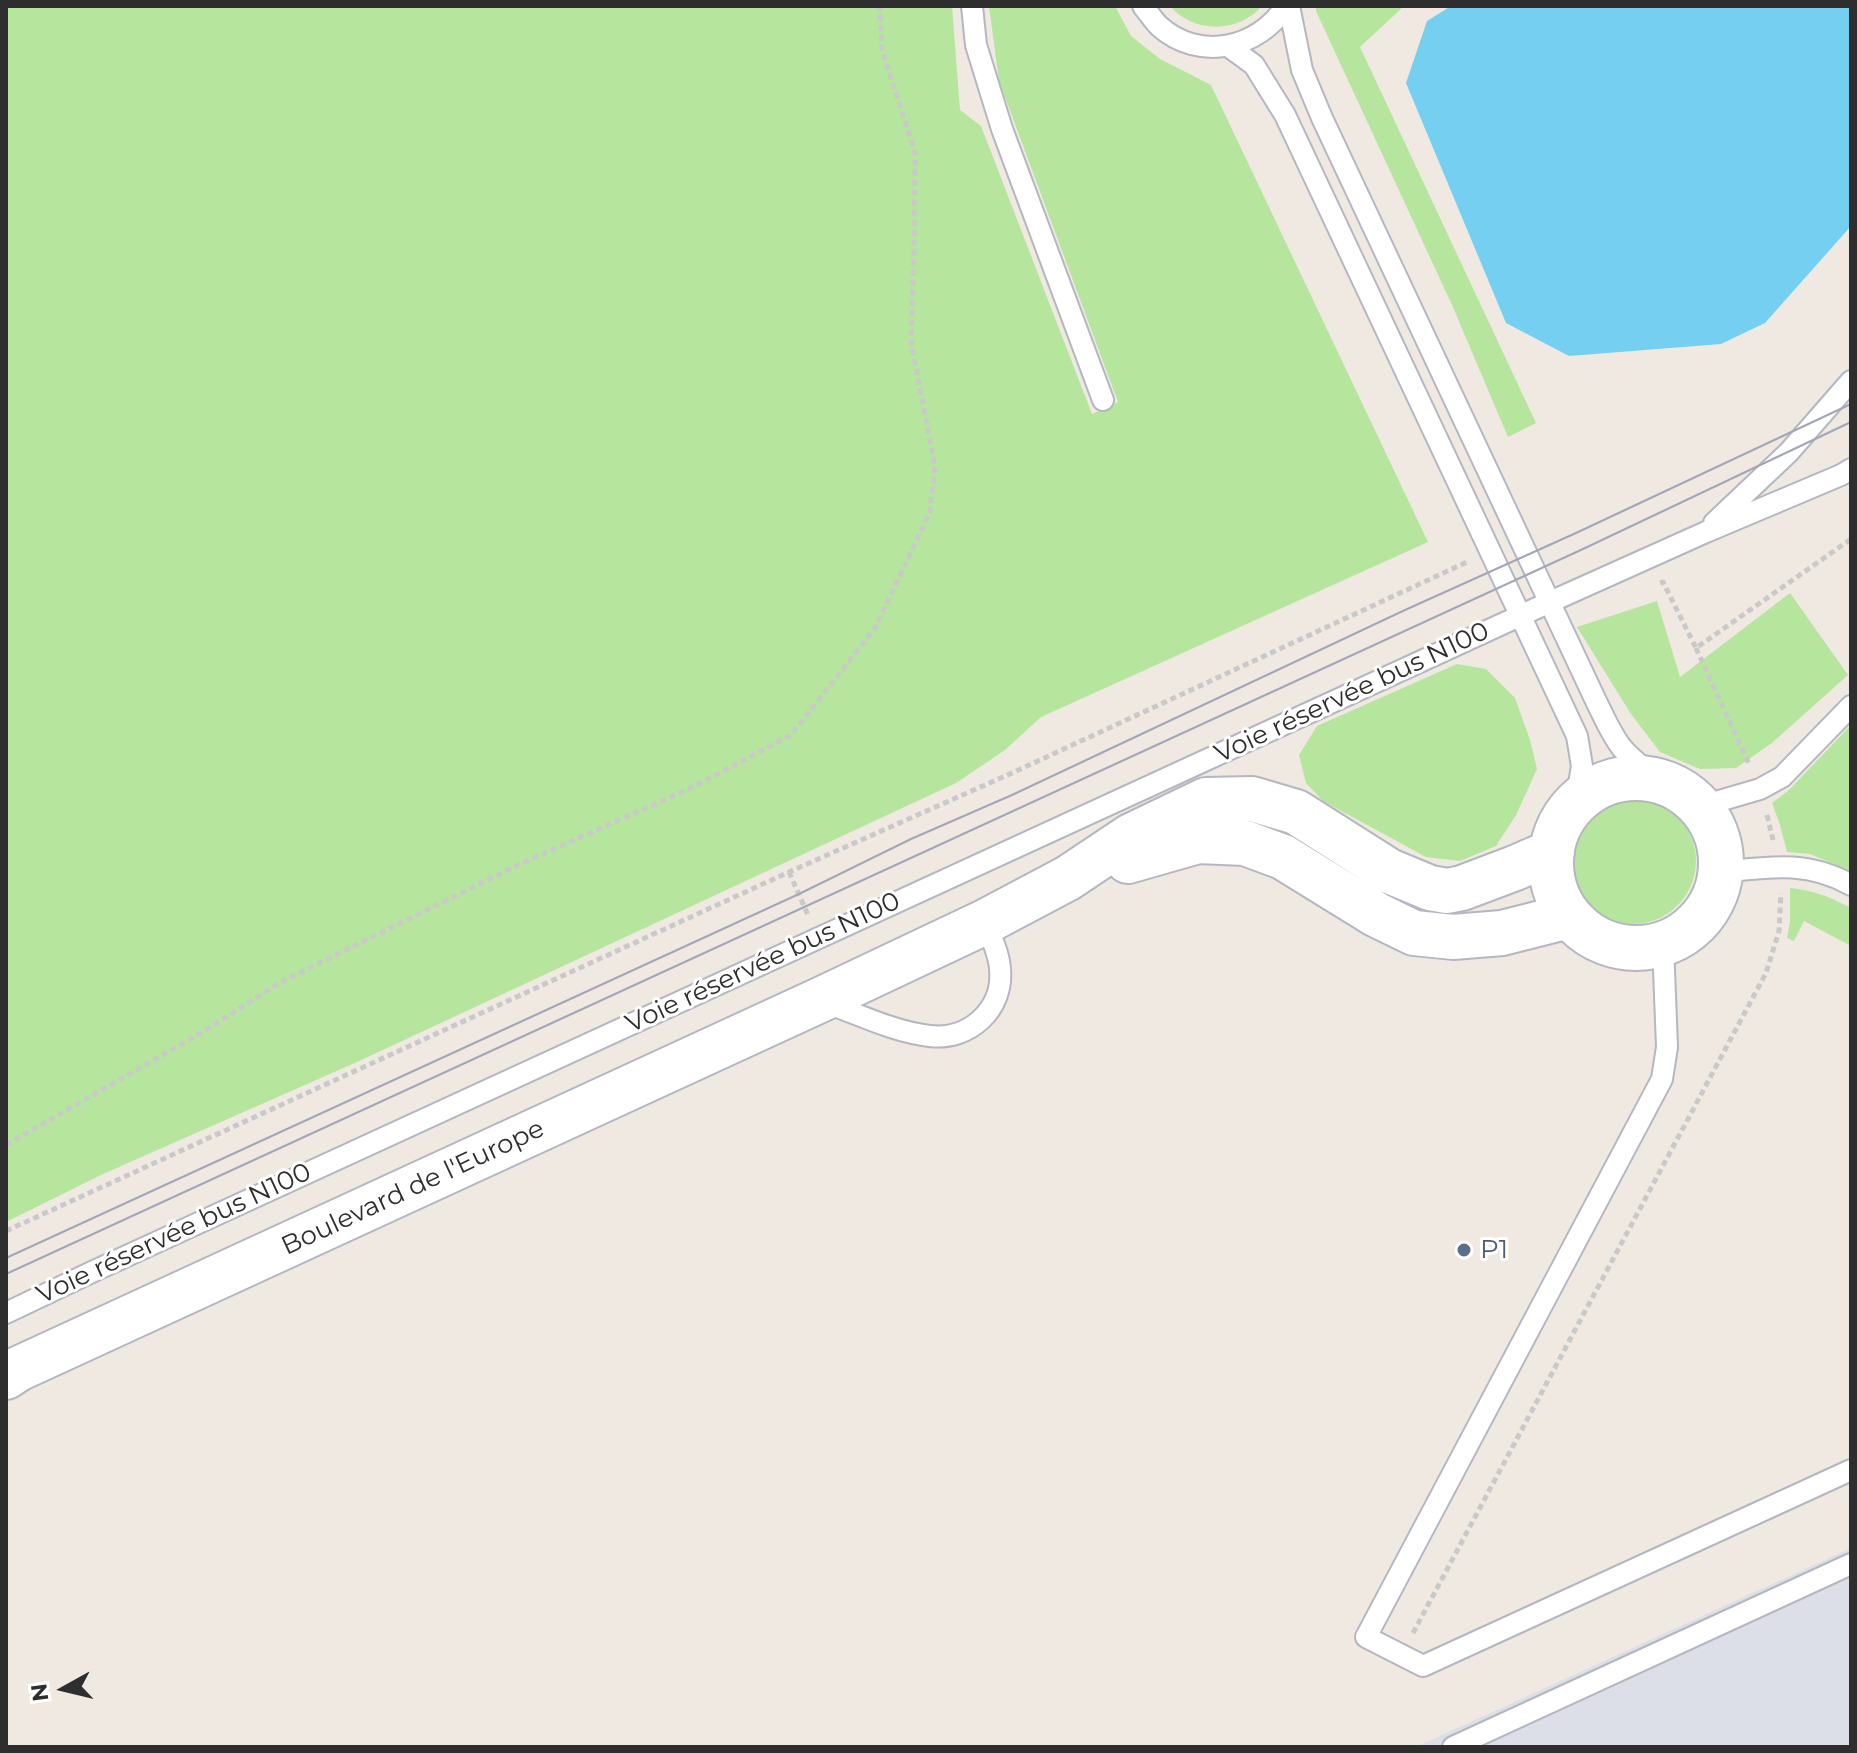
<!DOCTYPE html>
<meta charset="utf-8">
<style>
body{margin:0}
#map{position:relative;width:1857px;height:1753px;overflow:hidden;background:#efe9e1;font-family:Montserrat,sans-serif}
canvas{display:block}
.frame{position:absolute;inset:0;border:8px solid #2e2e2e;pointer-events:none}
.north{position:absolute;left:24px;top:1649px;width:80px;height:80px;-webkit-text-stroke:6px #fff;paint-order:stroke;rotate:262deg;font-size:22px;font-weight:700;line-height:32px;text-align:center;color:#2e2e2e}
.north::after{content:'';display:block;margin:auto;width:28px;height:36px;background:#2e2e2e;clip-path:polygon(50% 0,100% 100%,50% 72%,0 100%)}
</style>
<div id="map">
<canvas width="1857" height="1753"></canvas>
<div class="frame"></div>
<div class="north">N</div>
</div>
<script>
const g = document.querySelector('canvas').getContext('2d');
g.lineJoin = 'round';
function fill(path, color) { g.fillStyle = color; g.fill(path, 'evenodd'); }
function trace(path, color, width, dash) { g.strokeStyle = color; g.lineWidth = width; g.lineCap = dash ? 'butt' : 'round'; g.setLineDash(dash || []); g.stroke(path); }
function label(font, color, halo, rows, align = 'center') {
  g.font = font + ' Montserrat,sans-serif'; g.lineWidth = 6; g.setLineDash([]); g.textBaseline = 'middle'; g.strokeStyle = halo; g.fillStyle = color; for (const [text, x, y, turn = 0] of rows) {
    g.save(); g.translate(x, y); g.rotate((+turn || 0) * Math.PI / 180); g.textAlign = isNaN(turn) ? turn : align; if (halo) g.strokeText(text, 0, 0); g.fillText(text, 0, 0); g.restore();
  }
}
fill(new Path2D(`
 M 1851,1548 L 1851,1747 L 1416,1747 Z`), '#dcdee8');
fill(new Path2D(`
 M 6,6 L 952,6 L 960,110 L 981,126 L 1092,414 L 1118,402 L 999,81 L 989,6 L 1115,6 L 1131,36 L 1160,59 L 1211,85 L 1428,542 L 1041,717 L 1005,750 L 956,783 L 357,1062 L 103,1174 L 6,1222 Z
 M 1170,6 L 1262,6 C 1238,34 1193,33 1170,6 Z
 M 1316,6 L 1404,6 L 1360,47 L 1536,423 L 1508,437 L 1452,305 L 1316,11 Z
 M 1790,593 L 1848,675 L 1772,743 L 1736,768 L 1700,769 L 1660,752 L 1631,714 L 1577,627 L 1657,601 L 1680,677 Z
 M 1457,664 L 1486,669 L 1515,698 L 1530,740 L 1537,769 L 1516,815 L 1496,846 L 1460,861 L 1426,857 L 1323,801 L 1306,783 L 1299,755 L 1317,726 Z
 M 1851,725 L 1851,871 L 1810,854 L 1787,852 L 1780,825 L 1772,803 L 1789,790 Z
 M1570 861a63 63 0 1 1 126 0a63 63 0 1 1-126 0Z
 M 1790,888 C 1813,890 1830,897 1851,908 L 1851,946 L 1804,921 L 1794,941 L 1787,938 L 1790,922 Z`), '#b6e59e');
fill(new Path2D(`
 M 1451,6 L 1851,6 L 1851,226 L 1765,323 L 1721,344 L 1569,356 L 1506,323 L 1406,83 L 1427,21 Z`), '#75cff0');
const lane = new Path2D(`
 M 972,6 L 976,45 L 1002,129 L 1103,400
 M 1143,6 C 1148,12 1153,20 1159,26 C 1199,62 1258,49 1286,6
 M 1289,6 L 1302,70 L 1322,118 L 1596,701 C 1604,717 1611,734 1622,748 C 1632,760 1645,769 1657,779
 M 1228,46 L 1254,65 L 1285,115 L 1577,736 L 1582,766 L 1576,802
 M 1714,523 L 1789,452 L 1851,381
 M 1702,806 L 1760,789 L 1782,777 L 1851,706
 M 1721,872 C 1768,867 1808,860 1851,885
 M 1663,944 L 1667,1047 L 1662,1079 L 1366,1637 L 1423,1666 L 1851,1470
 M 824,1002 C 858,1014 894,1032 930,1036 C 969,1041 1004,1009 1000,969 C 999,953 991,937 985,922
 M 6,1313 L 94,1271 L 1550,602 L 1706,532 L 1841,475 L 1851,469
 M 1453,1747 L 1851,1564`);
const secondary = new Path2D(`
 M1551 863a85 85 0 1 1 170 0a85 85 0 1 1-170 0Z
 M 1128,861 L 1198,841 L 1245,843 L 1283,857 L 1377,915 L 1414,933 L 1453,937 L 1502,933 L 1569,916
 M 6,1377 L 18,1369 L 820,1000 L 985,922 L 1068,878 L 1131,836 L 1206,800 L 1252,799 L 1296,812 L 1389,871 L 1430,888 L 1447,891 L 1462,888 L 1515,868 L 1552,852`);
trace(lane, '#b4b7c1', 24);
trace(secondary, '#b4b7c1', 48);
trace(new Path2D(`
 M 1660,583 L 1663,582 L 1696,648 L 1851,539
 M 1696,648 L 1749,764
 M 1767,815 L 1773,840
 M 789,872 L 808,915
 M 6,1145 L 201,1033 L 281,982 L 520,864 L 691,788 L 791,735 L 875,628 L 930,512 L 935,467 L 911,342 L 914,257 L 915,152 L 882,50 L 880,6
 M 6,1231 L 789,872 L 1012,773 L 1467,562
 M 1413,1633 L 1766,973 L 1779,931 L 1781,893`), '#c9c9c9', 5, [6, 4]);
trace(lane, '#fff', 20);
trace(secondary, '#fff', 44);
trace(new Path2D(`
 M 6,1258 L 799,894 L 911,839 L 1012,795 L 1405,610 L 1576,533 L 1851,404
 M 6,1274 L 1583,549 L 1851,422`), '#a3a6b8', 2);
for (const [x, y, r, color] of [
 [1464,1250,8,"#5c6f8a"]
]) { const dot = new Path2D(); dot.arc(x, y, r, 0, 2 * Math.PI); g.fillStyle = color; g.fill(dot); trace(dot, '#fff', 3); }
label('26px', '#2e2e2e', '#fff', [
 ["Voie réservée bus N100",1352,693,-25],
 ["Voie réservée bus N100",763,963,-25],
 ["Boulevard de l'Europe",413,1188,-25],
 ["Voie réservée bus N100",174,1234,-25]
]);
label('26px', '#4e5e75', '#fff', [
 ["P1",1480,1250]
], 'left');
</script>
